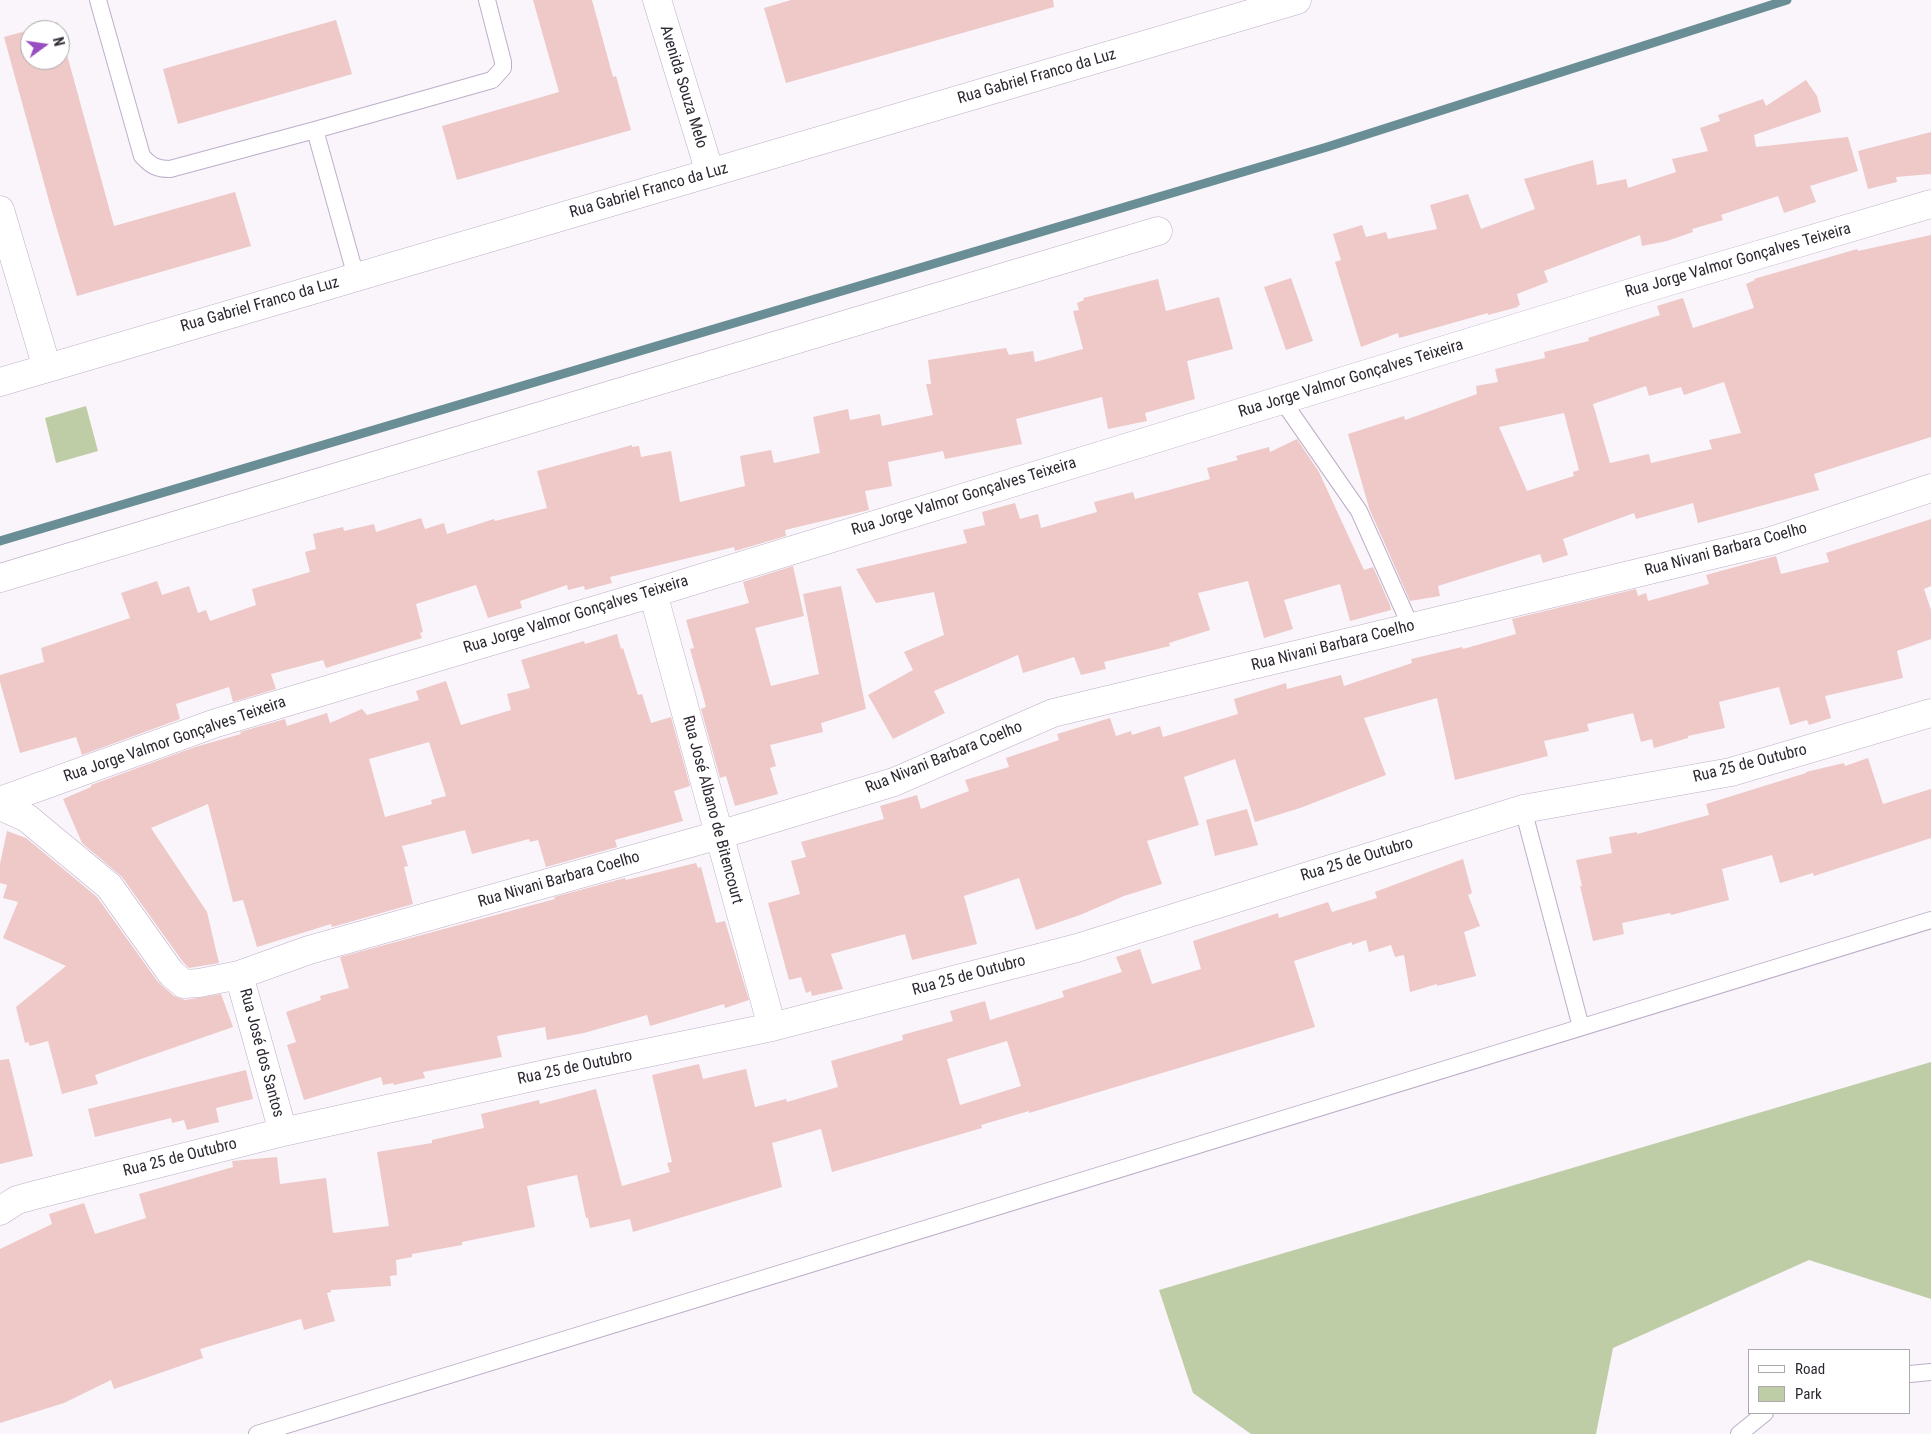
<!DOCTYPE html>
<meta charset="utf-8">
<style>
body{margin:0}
#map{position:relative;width:1931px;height:1434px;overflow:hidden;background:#f9f5fb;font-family:"Roboto Condensed",sans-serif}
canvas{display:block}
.legend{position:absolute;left:1748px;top:1349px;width:162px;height:65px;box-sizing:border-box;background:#fff;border:1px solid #aba9ad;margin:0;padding:6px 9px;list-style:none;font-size:15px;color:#2e2832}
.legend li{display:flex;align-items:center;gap:10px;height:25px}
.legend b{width:25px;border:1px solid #aba9ad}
.north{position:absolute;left:20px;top:20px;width:50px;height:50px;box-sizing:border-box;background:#fff;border:1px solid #aba9ad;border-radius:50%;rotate:76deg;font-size:14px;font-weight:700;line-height:20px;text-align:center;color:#2e2832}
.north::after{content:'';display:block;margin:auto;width:18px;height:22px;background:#984ec1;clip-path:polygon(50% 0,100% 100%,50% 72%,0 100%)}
</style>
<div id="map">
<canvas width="1931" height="1434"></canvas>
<ul class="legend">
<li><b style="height:6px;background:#fff"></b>Road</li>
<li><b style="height:14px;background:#bfcda7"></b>Park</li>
</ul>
<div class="north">N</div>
</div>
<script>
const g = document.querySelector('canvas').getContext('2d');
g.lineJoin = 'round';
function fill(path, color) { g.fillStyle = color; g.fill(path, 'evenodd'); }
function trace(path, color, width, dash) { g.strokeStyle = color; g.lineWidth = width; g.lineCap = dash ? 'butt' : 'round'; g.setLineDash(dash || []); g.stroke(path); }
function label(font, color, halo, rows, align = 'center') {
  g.font = font + ' "Roboto Condensed",sans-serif'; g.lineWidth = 4.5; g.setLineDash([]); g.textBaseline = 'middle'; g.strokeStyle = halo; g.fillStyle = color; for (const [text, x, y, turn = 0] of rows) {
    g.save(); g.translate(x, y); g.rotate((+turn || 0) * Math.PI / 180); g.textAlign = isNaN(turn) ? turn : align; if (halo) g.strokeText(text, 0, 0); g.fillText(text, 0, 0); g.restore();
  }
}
fill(new Path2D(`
 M 86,406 L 98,451 L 56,463 L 45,418 Z
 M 1931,1062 L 1931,1299 L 1809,1260 L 1613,1348 L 1596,1434 L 1251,1434 L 1193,1393 L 1159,1290 Z`), '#bfcda7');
trace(new Path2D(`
 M 0,541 L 1327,147 L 1787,0`), '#6a8e95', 9);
fill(new Path2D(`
 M 533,0 L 592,0 L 613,77 L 616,76 L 631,130 L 457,180 L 442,126 L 559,92 Z
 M 791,0 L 1053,0 L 1054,7 L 786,83 L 764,8 Z
 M 336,20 L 352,74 L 178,124 L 163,69 Z
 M 58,22 L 114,226 L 235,192 L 251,246 L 77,296 L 52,212 L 4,37 ZM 30,30 L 60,30 L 60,60 L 30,60 Z
 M 1806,80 L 1817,96 L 1821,112 L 1754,135 L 1756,147 L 1848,137 L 1858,171 L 1810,186 L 1816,202 L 1784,213 L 1778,196 L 1721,215 L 1723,220 L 1692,229 L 1693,232 L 1667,241 L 1642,246 L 1640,235 L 1544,271 L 1548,282 L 1517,294 L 1520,305 L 1517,306 L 1518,307 L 1488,315 L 1488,313 L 1399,338 L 1398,333 L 1361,347 L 1335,262 L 1341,260 L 1333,234 L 1362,225 L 1366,237 L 1386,232 L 1388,239 L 1437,229 L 1430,205 L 1468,194 L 1481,229 L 1535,209 L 1524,179 L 1593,160 L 1597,185 L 1626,179 L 1628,188 L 1676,172 L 1672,159 L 1708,151 L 1700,128 L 1720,121 L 1718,115 L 1763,99 L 1766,106 Z
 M 1931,132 L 1931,174 L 1896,177 L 1897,182 L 1868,189 L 1858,151 Z
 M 1931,235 L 1931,437 L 1814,474 L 1819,490 L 1698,523 L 1693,503 L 1636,519 L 1634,513 L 1563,539 L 1568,555 L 1543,563 L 1540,554 L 1438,586 L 1440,596 L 1410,601 L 1369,508 L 1348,434 L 1404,416 L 1405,420 L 1477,394 L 1476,386 L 1498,382 L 1495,369 L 1545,358 L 1544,352 L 1589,341 L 1588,338 L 1660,315 L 1657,306 L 1683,298 L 1693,328 L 1754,308 L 1746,284 L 1755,280 L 1754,279 L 1857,249 L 1858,251 ZM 1724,382 L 1741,433 L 1709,440 L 1712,449 L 1651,463 L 1649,454 L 1610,463 L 1593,404 L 1646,386 L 1649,396 L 1681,387 L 1684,395 ZM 1564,413 L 1579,470 L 1573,472 L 1574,476 L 1527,491 L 1499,427 Z
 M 1291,278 L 1313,341 L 1286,350 L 1264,287 Z
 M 1158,279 L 1166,311 L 1219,297 L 1233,349 L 1187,361 L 1195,399 L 1145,413 L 1147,421 L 1108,429 L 1102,397 L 1016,419 L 1022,444 L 945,459 L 943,451 L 888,462 L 892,486 L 865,491 L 869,510 L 785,530 L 786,536 L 735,551 L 734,547 L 610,577 L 612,583 L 585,590 L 584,586 L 568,590 L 567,585 L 520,601 L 522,608 L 488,618 L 476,585 L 416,604 L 423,632 L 420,633 L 422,638 L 326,668 L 323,660 L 271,674 L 276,689 L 233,702 L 229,687 L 176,704 L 180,719 L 82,755 L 76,737 L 20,753 L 0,682 L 0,675 L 44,662 L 41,648 L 130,618 L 121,593 L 157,581 L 162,595 L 189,586 L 198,613 L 206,610 L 210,621 L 256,605 L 252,589 L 310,572 L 305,552 L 316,549 L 313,534 L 343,527 L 344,531 L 374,524 L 376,532 L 421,518 L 425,529 L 444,523 L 447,534 L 494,519 L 495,521 L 547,508 L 537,471 L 632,445 L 632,447 L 639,446 L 641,457 L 671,451 L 680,502 L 745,486 L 740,456 L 771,450 L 774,463 L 820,453 L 813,417 L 848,409 L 850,420 L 880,414 L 882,426 L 933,415 L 926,384 L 931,384 L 928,360 L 1006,348 L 1009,355 L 1033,351 L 1035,362 L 1083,349 L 1073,311 L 1079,310 L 1077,303 L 1084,300 L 1083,298 Z
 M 1297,439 L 1319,472 L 1364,570 L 1373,567 L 1390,605 L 1391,610 L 1350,621 L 1340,584 L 1284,600 L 1293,629 L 1264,638 L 1248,581 L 1198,593 L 1210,630 L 1169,643 L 1170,646 L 1104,662 L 1106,669 L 1081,675 L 1074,657 L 1023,673 L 1018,655 L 934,691 L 945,713 L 893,739 L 868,695 L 913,670 L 904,652 L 944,635 L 934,592 L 876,603 L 856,569 L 967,543 L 963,530 L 985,525 L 982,512 L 1015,503 L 1020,519 L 1038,514 L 1041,528 L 1097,512 L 1094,502 L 1133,492 L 1135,499 L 1210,479 L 1207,468 L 1238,460 L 1236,456 L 1269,447 L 1270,452 Z
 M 1931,519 L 1931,586 L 1924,589 L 1931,610 L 1931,639 L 1897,651 L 1903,678 L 1825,696 L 1831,718 L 1809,725 L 1807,720 L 1790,725 L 1779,687 L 1719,702 L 1725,728 L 1688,736 L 1688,738 L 1654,748 L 1652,739 L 1641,742 L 1633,713 L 1587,724 L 1589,731 L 1544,741 L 1548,756 L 1455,780 L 1437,698 L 1364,718 L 1386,775 L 1300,808 L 1255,822 L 1235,759 L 1184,777 L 1199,825 L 1147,841 L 1162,884 L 1124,896 L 1080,915 L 1036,930 L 1019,878 L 964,896 L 977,944 L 912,960 L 905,934 L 831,954 L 843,989 L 812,996 L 811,991 L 806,993 L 801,977 L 789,980 L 768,903 L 800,894 L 791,861 L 806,857 L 801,842 L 884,819 L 880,806 L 917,795 L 921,809 L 969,791 L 965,780 L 1009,767 L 1006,758 L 1059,740 L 1057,734 L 1110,718 L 1116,736 L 1131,731 L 1132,735 L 1160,726 L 1163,737 L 1238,714 L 1234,699 L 1286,683 L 1287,689 L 1341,675 L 1344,686 L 1412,663 L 1411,659 L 1462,647 L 1463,649 L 1516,634 L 1512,619 L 1636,589 L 1638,596 L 1646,593 L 1648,601 L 1709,584 L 1706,575 L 1776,556 L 1781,574 L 1829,562 L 1826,553 Z
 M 793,566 L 804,616 L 755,628 L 771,686 L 819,674 L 803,594 L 841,586 L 866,709 L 821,723 L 823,732 L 770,745 L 776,766 L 770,768 L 778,794 L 735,806 L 726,776 L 720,778 L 701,709 L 706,707 L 690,649 L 694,648 L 686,620 L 749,603 L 743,582 Z
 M 617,634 L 621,649 L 623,648 L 638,695 L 642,694 L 651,723 L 671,717 L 690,786 L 674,791 L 683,821 L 615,840 L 617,847 L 546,867 L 538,840 L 530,842 L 529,839 L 472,854 L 465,830 L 402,846 L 408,866 L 404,867 L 413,904 L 332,927 L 331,924 L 257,947 L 243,900 L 233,902 L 208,804 L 151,828 L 207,912 L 219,963 L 189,968 L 183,962 L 122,877 L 82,843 L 63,799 L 91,787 L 91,785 L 195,747 L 241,734 L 240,732 L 285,719 L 287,726 L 327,713 L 330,723 L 362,709 L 367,715 L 419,700 L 416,691 L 446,681 L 461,725 L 511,710 L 507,694 L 530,688 L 521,660 L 584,641 L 585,644 ZM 429,742 L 446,796 L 431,800 L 432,804 L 385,817 L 369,759 Z
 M 1868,758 L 1883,804 L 1931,789 L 1931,838 L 1814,876 L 1813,873 L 1780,883 L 1772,855 L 1722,869 L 1729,900 L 1671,915 L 1670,913 L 1622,923 L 1624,934 L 1593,941 L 1580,886 L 1582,886 L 1576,860 L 1612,853 L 1609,837 L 1637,832 L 1637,834 L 1709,815 L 1706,804 L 1806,773 L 1806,772 L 1844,763 L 1845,766 Z
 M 1247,809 L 1258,845 L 1215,856 L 1206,820 Z
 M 7,831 L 26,838 L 97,897 L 158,982 L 174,996 L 185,1000 L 221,994 L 233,1027 L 95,1075 L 98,1084 L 62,1094 L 48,1041 L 30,1046 L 28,1042 L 25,1043 L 16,1007 L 66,966 L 3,938 L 18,902 L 3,898 L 7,885 L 0,883 L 0,864 Z
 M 1463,859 L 1472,893 L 1468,895 L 1480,926 L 1464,932 L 1476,976 L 1437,986 L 1437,984 L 1410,992 L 1404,955 L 1395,957 L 1391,945 L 1369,952 L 1366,940 L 1352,945 L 1352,942 L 1294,961 L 1315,1027 L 1029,1113 L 1029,1111 L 981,1125 L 982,1128 L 832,1172 L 821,1129 L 772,1143 L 782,1187 L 633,1232 L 630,1219 L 590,1228 L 588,1218 L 586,1218 L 577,1175 L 527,1186 L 535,1227 L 462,1242 L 462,1245 L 412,1254 L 412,1257 L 396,1260 L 397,1275 L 390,1276 L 391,1286 L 331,1290 L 331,1292 L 327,1293 L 335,1321 L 304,1330 L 301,1319 L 200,1349 L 203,1358 L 114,1389 L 111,1380 L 64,1403 L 0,1423 L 0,1249 L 52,1224 L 49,1214 L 84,1203 L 95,1234 L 146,1218 L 139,1194 L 233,1167 L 232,1161 L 277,1157 L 280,1184 L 326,1178 L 333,1233 L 389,1226 L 377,1152 L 432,1143 L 432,1140 L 484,1128 L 481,1114 L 539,1100 L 540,1104 L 596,1089 L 622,1186 L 670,1172 L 667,1163 L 672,1162 L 652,1075 L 699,1064 L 703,1079 L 746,1069 L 755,1107 L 786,1099 L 787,1102 L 838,1087 L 831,1061 L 903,1040 L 902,1035 L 953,1021 L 950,1011 L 985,1001 L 990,1020 L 1064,997 L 1062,991 L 1122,972 L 1116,957 L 1140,949 L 1152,984 L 1201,969 L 1193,941 L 1278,913 L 1279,918 L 1328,902 L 1332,912 L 1377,898 L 1375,892 ZM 1007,1041 L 1021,1086 L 960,1105 L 947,1059 Z
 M 696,863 L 698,868 L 701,867 L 716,923 L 725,921 L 749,1000 L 725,1008 L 724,1004 L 650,1026 L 647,1015 L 584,1033 L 547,1040 L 545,1027 L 497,1036 L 502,1057 L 423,1072 L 425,1078 L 394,1085 L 393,1083 L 383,1085 L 381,1077 L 304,1100 L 287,1045 L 296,1042 L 286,1012 L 321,1000 L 320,996 L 349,988 L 340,957 L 555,899 L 554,897 L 625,878 L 626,880 Z
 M 9,1059 L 33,1156 L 0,1164 L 0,1060 Z
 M 246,1070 L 253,1099 L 216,1108 L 219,1122 L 187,1130 L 184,1120 L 172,1123 L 171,1118 L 95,1137 L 88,1109 Z`), '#eec9c8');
const service = new Path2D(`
 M 98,0 L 142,156 C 151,166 157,169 170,169 L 315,130 L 356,277
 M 315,130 L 492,80 L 503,68 L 503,62 L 487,0
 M 1282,400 L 1359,511 L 1411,627
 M 1523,809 L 1581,1027
 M 1910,1374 L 1931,1372
 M 257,1434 L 1931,920
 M 1739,1434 L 1765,1413`);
const minor = new Path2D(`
 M 0,210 L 47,368
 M 0,578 L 1158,231
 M 653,593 L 772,1027
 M 0,801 L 216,723 L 653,593 L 1653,286 L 1931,204
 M 0,806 L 27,818 L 109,886 L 171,973 L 184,984 L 199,983 L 239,975 L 309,950 L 719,835 L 894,782 L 1053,713 L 1771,541 L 1931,488
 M 239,975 L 283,1132
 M 0,1211 L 17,1200 L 35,1195 L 283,1132 L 550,1073 L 772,1027 L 1077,948 L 1523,809 L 1731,772 L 1931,713`);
const tertiary = new Path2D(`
 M 657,0 L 710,173
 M 0,382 L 1297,0`);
trace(service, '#beaec9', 18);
trace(minor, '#beaec9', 29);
trace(tertiary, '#beaec9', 29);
trace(service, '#fff', 16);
trace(minor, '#fff', 28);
trace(tertiary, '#fff', 28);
label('16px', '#2e2832', '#fff', [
 ["Rua Gabriel Franco da Luz",1037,77,-16],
 ["Avenida Souza Melo",683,87,73],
 ["Rua Gabriel Franco da Luz",649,191,-16],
 ["Rua Jorge Valmor Gonçalves Teixeira",1738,261,-16],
 ["Rua Gabriel Franco da Luz",260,305,-16],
 ["Rua Jorge Valmor Gonçalves Teixeira",1351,379,-17],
 ["Rua Jorge Valmor Gonçalves Teixeira",964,497,-17],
 ["Rua Nivani Barbara Coelho",1726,550,-15],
 ["Rua Jorge Valmor Gonçalves Teixeira",576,615,-17],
 ["Rua Nivani Barbara Coelho",1333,646,-14],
 ["Rua Jorge Valmor Gonçalves Teixeira",175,740,-19],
 ["Rua Nivani Barbara Coelho",944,758,-22],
 ["Rua 25 de Outubro",1750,764,-14],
 ["Rua José Albano de Bitencourt",712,810,75],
 ["Rua 25 de Outubro",1357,860,-17],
 ["Rua Nivani Barbara Coelho",559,880,-16],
 ["Rua 25 de Outubro",969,976,-15],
 ["Rua José dos Santos",261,1053,75],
 ["Rua 25 de Outubro",575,1068,-12],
 ["Rua 25 de Outubro",180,1158,-14]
]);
</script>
